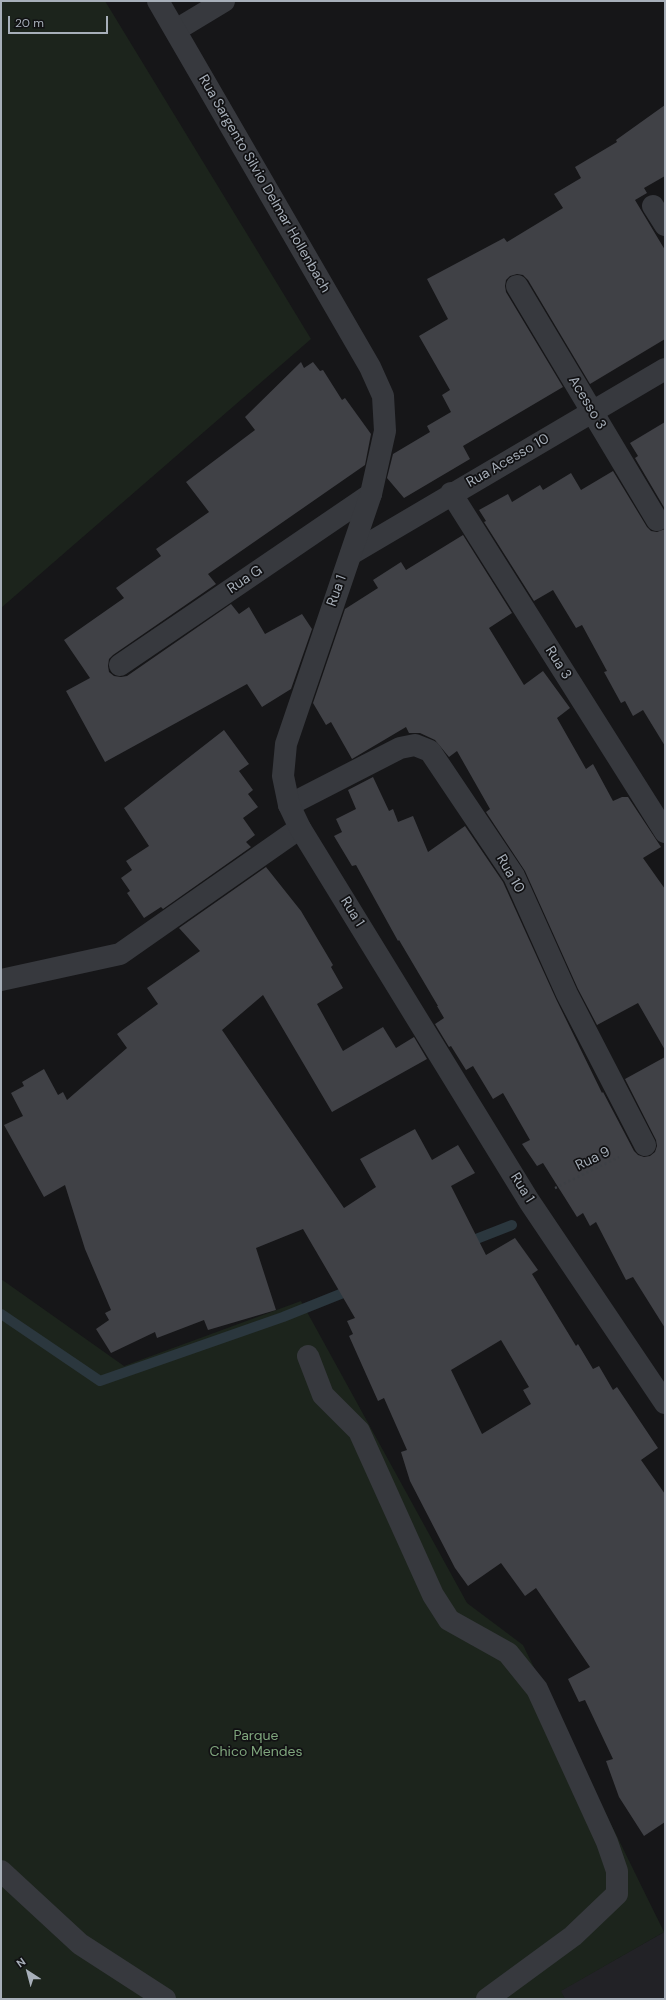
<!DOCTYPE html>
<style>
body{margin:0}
#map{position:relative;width:666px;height:2000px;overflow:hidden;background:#161618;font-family:"DM Sans",sans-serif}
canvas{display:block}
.frame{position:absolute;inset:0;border:2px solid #a7afb9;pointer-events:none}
.north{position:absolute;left:8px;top:1952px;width:40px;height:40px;-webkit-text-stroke:3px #111113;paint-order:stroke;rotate:324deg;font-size:11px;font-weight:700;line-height:16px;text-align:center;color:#a7afb9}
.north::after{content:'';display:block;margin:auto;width:14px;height:18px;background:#a7afb9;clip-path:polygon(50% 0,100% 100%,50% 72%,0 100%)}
.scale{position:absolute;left:8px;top:16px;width:100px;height:18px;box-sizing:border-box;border:2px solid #a7afb9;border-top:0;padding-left:5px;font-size:12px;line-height:14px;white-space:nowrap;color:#a7afb9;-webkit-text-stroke:3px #111113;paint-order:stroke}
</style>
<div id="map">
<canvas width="666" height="2000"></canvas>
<div class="frame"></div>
<div class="north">N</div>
<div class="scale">20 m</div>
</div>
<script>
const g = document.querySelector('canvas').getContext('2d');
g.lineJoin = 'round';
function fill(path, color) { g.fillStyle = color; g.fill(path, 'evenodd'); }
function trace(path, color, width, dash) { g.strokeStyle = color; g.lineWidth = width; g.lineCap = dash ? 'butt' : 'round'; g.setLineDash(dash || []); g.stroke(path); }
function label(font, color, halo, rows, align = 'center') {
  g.font = font + ' "DM Sans",sans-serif'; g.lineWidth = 3.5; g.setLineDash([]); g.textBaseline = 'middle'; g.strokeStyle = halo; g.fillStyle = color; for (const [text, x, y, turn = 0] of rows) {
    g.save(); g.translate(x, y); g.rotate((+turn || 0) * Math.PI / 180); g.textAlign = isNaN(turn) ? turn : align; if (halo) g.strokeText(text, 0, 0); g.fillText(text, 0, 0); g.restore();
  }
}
fill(new Path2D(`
 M 664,1932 L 665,1999 L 565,1999 L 560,1991 Z`), '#222226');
fill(new Path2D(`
 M 1,1 L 105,1 L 311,339 L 1,608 Z
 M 1,1279 L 124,1366 L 301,1301 L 467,1603 L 523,1645 L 664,1932 L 561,1991 L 565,1999 L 1,1999 Z`), '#1c241c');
trace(new Path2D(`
 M 466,1243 L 512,1225
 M 1,1314 L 100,1381 L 283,1317 L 353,1289`), '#2b373e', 10);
fill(new Path2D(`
 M 665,105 L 665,176 L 644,188 L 647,193 L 635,200 L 665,250 L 665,339 L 590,384 L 528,280 L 523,275 L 517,274 L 510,276 L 506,280 L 505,286 L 506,292 L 563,387 L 463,446 L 470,459 L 404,498 L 387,478 L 393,454 L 430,432 L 427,426 L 451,412 L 442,395 L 450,390 L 419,336 L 448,319 L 427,279 L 504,238 L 507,242 L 563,208 L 554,194 L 581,178 L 575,167 L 617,142 L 616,140 Z
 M 301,362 L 304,368 L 313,362 L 320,371 L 323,370 L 342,400 L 345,398 L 371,434 L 365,465 L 208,574 L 216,584 L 113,655 L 109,659 L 108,666 L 109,672 L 114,676 L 121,677 L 127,676 L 231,604 L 239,614 L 249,607 L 265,634 L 302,614 L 312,629 L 291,689 L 262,707 L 247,684 L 105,762 L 66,691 L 90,678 L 64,640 L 124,598 L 116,588 L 161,556 L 156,549 L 209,512 L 186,482 L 255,430 L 245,417 Z
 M 665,422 L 665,509 L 635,458 L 638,456 L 630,443 Z
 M 613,471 L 647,527 L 651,531 L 657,532 L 665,529 L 665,746 L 643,710 L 633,716 L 625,701 L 621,703 L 604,672 L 607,671 L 582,625 L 576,628 L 553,590 L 534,601 L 484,522 L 486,521 L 479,510 L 508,494 L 512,502 L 540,485 L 543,490 L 571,473 L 581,490 Z
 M 463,535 L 512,613 L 489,628 L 524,685 L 543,671 L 570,708 L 557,718 L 586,769 L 593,764 L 613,801 L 622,797 L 628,797 L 661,847 L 643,858 L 665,889 L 665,1050 L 638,1003 L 597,1025 L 578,989 L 525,871 L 486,812 L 490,809 L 457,751 L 449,757 L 435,740 L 420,733 L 409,733 L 406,727 L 352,759 L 331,722 L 326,725 L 313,703 L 345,609 L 378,588 L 373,580 L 401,562 L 406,570 Z
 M 224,730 L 249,764 L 239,771 L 253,790 L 248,794 L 258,807 L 243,818 L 255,835 L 246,842 L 251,847 L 163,909 L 161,907 L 144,918 L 127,893 L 130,891 L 121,878 L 132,870 L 126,861 L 149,846 L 124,808 Z
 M 373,777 L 389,811 L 393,809 L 398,822 L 413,816 L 428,852 L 465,826 L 503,882 L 556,999 L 602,1093 L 603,1092 L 634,1151 L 638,1155 L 644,1157 L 650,1156 L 655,1152 L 657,1146 L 656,1140 L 625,1079 L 665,1057 L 665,1328 L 633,1277 L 626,1280 L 596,1222 L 590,1226 L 583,1213 L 577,1217 L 543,1163 L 537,1166 L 522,1144 L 530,1140 L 503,1093 L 493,1099 L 473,1066 L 466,1070 L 451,1046 L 449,1047 L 435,1024 L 444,1018 L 437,1006 L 438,1006 L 399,940 L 398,941 L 356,865 L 352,866 L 334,836 L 342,832 L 336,819 L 356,809 L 348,790 Z
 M 266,867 L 301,911 L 333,965 L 331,967 L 343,988 L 317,1004 L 343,1051 L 383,1027 L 396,1048 L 414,1037 L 427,1059 L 332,1112 L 263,995 L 222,1030 L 344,1208 L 376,1187 L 360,1159 L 415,1129 L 432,1160 L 458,1145 L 475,1173 L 451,1186 L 486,1255 L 515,1238 L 538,1270 L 532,1274 L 576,1346 L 578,1344 L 593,1369 L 599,1366 L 613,1390 L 617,1387 L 658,1448 L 641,1460 L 665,1494 L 665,1822 L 644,1836 L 619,1797 L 606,1761 L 613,1759 L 585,1700 L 579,1702 L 568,1679 L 590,1667 L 536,1588 L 525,1596 L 501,1563 L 468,1586 L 455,1568 L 410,1481 L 401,1452 L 407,1450 L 384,1398 L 378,1401 L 349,1336 L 353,1334 L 347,1321 L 355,1318 L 303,1229 L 256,1248 L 276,1310 L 208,1330 L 204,1320 L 157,1338 L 155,1332 L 111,1353 L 96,1329 L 109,1320 L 105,1313 L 111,1310 L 85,1249 L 65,1185 L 44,1197 L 4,1125 L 23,1116 L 11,1093 L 24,1086 L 22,1082 L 44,1069 L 58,1095 L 63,1092 L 67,1100 L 127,1048 L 117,1034 L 158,1004 L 147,988 L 200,951 L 179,928 ZM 501,1340 L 529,1387 L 523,1390 L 531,1404 L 482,1434 L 451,1370 Z`), '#404146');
trace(new Path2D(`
 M 555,1188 L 619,1157`), '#3d4045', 2.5, [2, 3]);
trace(new Path2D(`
 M 176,30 L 224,1
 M 653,206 L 665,225
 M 517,286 L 657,520
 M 451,493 L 665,832
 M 351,554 L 665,369
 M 120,665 L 371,494
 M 289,805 L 400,748 L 415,745 L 430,751 L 514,876 L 567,994 L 645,1145
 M 1,980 L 120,954 L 300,828
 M 308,1356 L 323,1395 L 359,1431 L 433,1595 L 449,1620 L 508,1653 L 537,1689 L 607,1842 L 617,1871 L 617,1894 L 573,1936 L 487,1999
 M 1,1871 L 80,1944 L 165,1999`), '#37393e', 22);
trace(new Path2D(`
 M 158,1 L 370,367 L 383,396 L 385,431 L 371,494 L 286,744 L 283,776 L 289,805 L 300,828 L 529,1201 L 665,1403`), '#37393e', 22);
label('14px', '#a7afb9', '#111113', [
 ["Rua Sargento Silvio Delmar Hollenbach",264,184,60],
 ["Acesso 3",587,403,59],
 ["Rua Acesso 10",508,461,-30],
 ["Rua G",245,580,-34],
 ["Rua 1",337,591,-70],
 ["Rua 3",558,663,58],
 ["Rua 10",510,874,60],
 ["Rua 1",352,912,58],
 ["Rua 9",593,1159,-26],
 ["Rua 1",522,1188,58]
]);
label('14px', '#7fa67d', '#111113', [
 ["Parque",256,1736],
 ["Chico Mendes",256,1752]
]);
</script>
